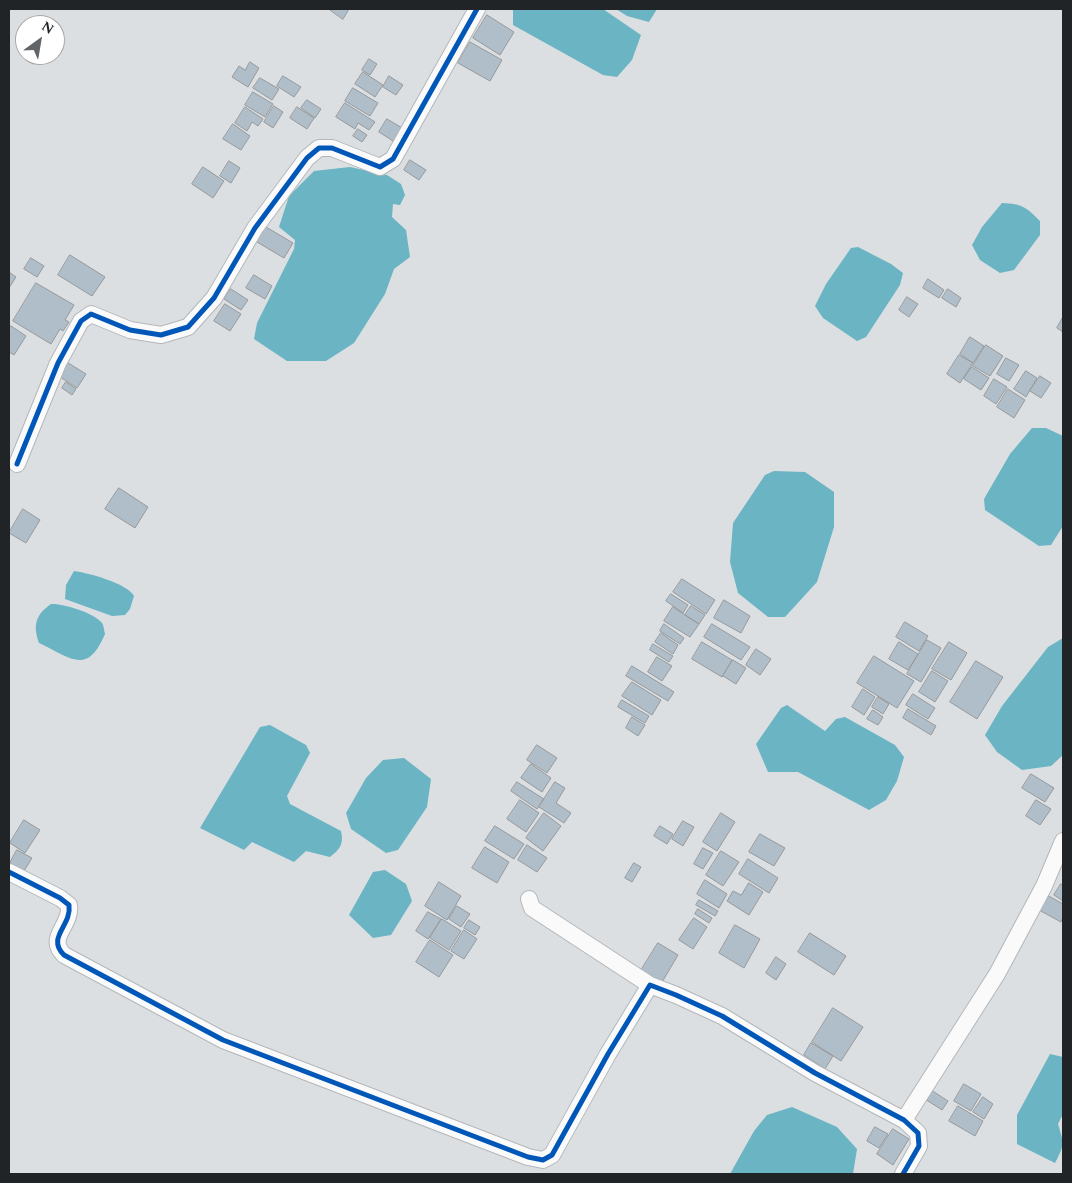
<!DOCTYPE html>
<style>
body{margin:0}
#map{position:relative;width:1072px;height:1183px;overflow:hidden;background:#dbdfe2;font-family:Spectral,serif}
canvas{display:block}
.frame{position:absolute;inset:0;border:10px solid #212426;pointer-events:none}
.north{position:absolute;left:15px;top:15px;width:50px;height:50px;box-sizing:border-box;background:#fff;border:1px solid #a6a7a8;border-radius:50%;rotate:32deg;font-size:14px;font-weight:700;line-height:20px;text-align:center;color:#212426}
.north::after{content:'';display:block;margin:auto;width:18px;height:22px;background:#626568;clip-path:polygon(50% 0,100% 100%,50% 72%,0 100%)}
</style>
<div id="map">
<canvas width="1072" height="1183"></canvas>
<div class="frame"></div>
<div class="north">N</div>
</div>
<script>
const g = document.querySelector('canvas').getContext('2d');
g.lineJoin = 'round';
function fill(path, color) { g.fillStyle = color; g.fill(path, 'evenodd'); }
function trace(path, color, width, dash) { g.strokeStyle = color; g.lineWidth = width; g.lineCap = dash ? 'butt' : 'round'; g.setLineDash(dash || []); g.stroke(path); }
fill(new Path2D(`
 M 513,9 L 603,9 L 641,35 L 632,60 L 617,77 L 603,75 L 513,25 Z
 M 616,9 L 657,9 L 649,22 L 627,16 Z
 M 350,167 L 387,175 L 401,184 L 405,195 L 400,205 L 393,204 L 392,217 L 406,230 L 410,257 L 394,269 L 385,294 L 354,343 L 326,361 L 287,361 L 254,339 L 257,323 L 294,249 L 295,240 L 279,227 L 289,196 L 314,171 Z
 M 1002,203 C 1023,204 1026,207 1040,221 L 1040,235 L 1014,270 L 1000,273 L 980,260 L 972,245 L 982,227 Z
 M 858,247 L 891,264 L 903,273 L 900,285 L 866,337 L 857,341 L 823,318 L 815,306 L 826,284 L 851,248 Z
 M 1032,428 L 1046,428 L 1063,436 L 1063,526 L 1051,545 L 1039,546 L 985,510 L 984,499 L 1010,454 Z
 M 774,471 L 805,472 L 834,492 L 834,527 L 817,582 L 785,617 L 768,617 L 738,593 L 730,562 L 733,523 L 765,475 Z
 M 74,571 C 88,573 127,583 134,596 L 130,609 L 125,615 L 112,616 L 65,599 L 66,585 Z
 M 51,604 C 62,603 95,613 102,623 C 104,626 104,631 105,634 C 87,676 71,658 39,643 C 33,626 35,615 51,604 Z
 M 1063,638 L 1063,755 L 1051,766 L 1022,770 L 997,752 L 985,735 L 1002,706 L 1048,647 Z
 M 787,705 L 825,731 L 836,719 L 845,717 L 895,745 L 904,757 L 897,781 L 886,800 L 869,810 L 798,772 L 768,772 L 756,744 L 781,708 Z
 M 270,725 L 306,745 L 310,753 L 287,796 L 290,804 L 341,831 C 344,844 340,849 330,857 L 306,851 L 294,862 L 252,842 L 244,850 L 200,828 L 260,727 Z
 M 404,758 L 431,779 L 427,807 L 398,850 L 386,853 L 351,829 L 346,813 L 366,778 L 383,760 Z
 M 385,870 L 406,884 L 412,901 L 391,935 L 373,938 L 349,915 L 373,872 Z
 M 1050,1054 L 1063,1057 L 1063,1114 L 1058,1124 C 1064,1144 1065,1144 1055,1163 L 1017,1144 L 1017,1115 Z
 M 792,1107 L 837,1127 L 857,1149 L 853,1174 L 730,1174 L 754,1131 L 767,1115 Z`), '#6ab4c3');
const building = new Path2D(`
 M 329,9 L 349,9 L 343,19 Z
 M 487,15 L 514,32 L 500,55 L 473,38 Z
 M 470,42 L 502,60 L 490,81 L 458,63 Z
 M 369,59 L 377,64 L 370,75 L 362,70 Z
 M 250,62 L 259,68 L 248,87 L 232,77 L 239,66 L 245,70 Z
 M 363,72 L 383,85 L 375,97 L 355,84 Z
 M 283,76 L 301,87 L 294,97 L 277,86 Z
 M 389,76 L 403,85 L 396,95 L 383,87 Z
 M 260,78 L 279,89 L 272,100 L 253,88 Z
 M 353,88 L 378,103 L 370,116 L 345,101 Z
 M 253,92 L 273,104 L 265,117 L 245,105 Z
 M 307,100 L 321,109 L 315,118 L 301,108 Z
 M 345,103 L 375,122 L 369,130 L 358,123 L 355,129 L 336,117 Z
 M 274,106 L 283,112 L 273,128 L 264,122 Z
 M 245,107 L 263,119 L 258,126 L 252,122 L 247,131 L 235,123 Z
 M 297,107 L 314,118 L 307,129 L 290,118 Z
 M 387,119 L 404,129 L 396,143 L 379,132 Z
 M 233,124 L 250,136 L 241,150 L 223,139 Z
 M 358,129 L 367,135 L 362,142 L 353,136 Z
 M 410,160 L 426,170 L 419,180 L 404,170 Z
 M 229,161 L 240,168 L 231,183 L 220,176 Z
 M 203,167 L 224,181 L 213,198 L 192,184 Z
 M 266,227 L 293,243 L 284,258 L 257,242 Z
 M 70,255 L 105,277 L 92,296 L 58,275 Z
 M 31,258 L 44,266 L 37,277 L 24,269 Z
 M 9,272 L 16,277 L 9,288 Z
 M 254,275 L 272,286 L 265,299 L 246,288 Z
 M 928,279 L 944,290 L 939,298 L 923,288 Z
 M 36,283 L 74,305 L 65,320 L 69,322 L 63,331 L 60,329 L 51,344 L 13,321 Z
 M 231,289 L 248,300 L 241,310 L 224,299 Z
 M 948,289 L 961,298 L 956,307 L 942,298 Z
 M 907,297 L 918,304 L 909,317 L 899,310 Z
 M 225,304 L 241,314 L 230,331 L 214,321 Z
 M 1063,317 L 1063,332 L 1057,328 Z
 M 11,326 L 26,336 L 14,355 L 9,352 L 9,329 Z
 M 970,337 L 984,346 L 973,363 L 960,354 Z
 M 986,345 L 1003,356 L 990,376 L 973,366 Z
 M 959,355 L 973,363 L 960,383 L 947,374 Z
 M 1006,358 L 1019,365 L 1009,381 L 997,374 Z
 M 65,361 L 86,374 L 77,388 L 57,375 Z
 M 972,367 L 989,378 L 981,390 L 964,379 Z
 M 1026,371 L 1037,378 L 1026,397 L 1014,389 Z
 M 1040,376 L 1051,383 L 1041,398 L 1030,391 Z
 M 994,379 L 1007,387 L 996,404 L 984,396 Z
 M 66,382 L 76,389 L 72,395 L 62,388 Z
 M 1008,389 L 1025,400 L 1014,418 L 997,407 Z
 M 119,488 L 148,507 L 135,528 L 105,509 Z
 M 23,509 L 40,520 L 26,543 L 9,533 Z
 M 682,579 L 715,600 L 706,614 L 673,592 Z
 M 671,594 L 688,605 L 683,613 L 666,601 Z
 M 724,600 L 750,616 L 741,633 L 714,618 Z
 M 691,606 L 705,615 L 699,624 L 685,615 Z
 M 673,607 L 699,624 L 690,637 L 664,621 Z
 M 905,622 L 928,636 L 919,651 L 896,637 Z
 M 664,624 L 684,638 L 680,644 L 660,631 Z
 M 712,624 L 750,647 L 741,660 L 704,637 Z
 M 661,633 L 678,645 L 673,654 L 655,642 Z
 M 927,640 L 941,648 L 921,682 L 907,674 Z
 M 702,642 L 732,660 L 722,677 L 692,659 Z
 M 899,642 L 918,654 L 908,670 L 889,659 Z
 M 949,642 L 967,653 L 951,680 L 932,669 Z
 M 653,644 L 673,656 L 669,662 L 650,650 Z
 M 756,649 L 771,659 L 760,675 L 746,665 Z
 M 874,656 L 914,681 L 897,708 L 857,683 Z
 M 657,657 L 672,666 L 662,681 L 648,672 Z
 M 733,660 L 746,668 L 736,684 L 723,676 Z
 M 976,661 L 1003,677 L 977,719 L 950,702 Z
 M 632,666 L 674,692 L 668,701 L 626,676 Z
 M 932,671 L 948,681 L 935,702 L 919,692 Z
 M 632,682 L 661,700 L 652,715 L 622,696 Z
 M 863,689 L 875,697 L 864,715 L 852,707 Z
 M 913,694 L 935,708 L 928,719 L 906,705 Z
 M 878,697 L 889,704 L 883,714 L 872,707 Z
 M 622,700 L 649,716 L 645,723 L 618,707 Z
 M 908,709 L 936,726 L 931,735 L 903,718 Z
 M 873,710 L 883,717 L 878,725 L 867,719 Z
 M 632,717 L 645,725 L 638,736 L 626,728 Z
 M 537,745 L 557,758 L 547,773 L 527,760 Z
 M 531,764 L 551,778 L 542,792 L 521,778 Z
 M 1031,774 L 1054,788 L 1045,802 L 1022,788 Z
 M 517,782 L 544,799 L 537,809 L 511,791 Z
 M 555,782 L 565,788 L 556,803 L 571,813 L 564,823 L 539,807 Z
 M 520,800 L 539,813 L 526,832 L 507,819 Z
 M 1036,800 L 1051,809 L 1040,825 L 1026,816 Z
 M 544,813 L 561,826 L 543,851 L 526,838 Z
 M 721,813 L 735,822 L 717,851 L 703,842 Z
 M 24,820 L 40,830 L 25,853 L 10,843 Z
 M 683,821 L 694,827 L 683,846 L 672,839 Z
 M 495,826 L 524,844 L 514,859 L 485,841 Z
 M 660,826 L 673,834 L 667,844 L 654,836 Z
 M 760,834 L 785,848 L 774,866 L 749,852 Z
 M 527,845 L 547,858 L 537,872 L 518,860 Z
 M 485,847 L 509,862 L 497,883 L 472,868 Z
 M 703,848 L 713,853 L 703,869 L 694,864 Z
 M 17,850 L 32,858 L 24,871 L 10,863 Z
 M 721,851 L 739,862 L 723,886 L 706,875 Z
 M 748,859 L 778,878 L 769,893 L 739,874 Z
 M 634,863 L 641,867 L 632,882 L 625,878 Z
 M 705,880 L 727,894 L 719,908 L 697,894 Z
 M 439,882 L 461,896 L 447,920 L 425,906 Z
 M 749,883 L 763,892 L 749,915 L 727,901 L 733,891 L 741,895 Z
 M 1061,884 L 1063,886 L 1063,901 L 1054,895 Z
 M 1047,895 L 1063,904 L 1063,917 L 1061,922 L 1039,910 Z
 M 699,900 L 718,911 L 715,916 L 696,905 Z
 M 457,906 L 470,914 L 461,927 L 449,919 Z
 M 698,909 L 712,918 L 709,923 L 695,914 Z
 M 428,912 L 441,919 L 428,939 L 416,931 Z
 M 694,918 L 707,927 L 693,949 L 679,940 Z
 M 442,919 L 461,931 L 449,950 L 430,938 Z
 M 469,920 L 480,927 L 475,935 L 464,928 Z
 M 735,925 L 760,939 L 744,968 L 719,953 Z
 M 464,930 L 477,939 L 464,959 L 451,951 Z
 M 810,933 L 846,956 L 834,975 L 798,952 Z
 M 430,940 L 453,955 L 439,977 L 416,962 Z
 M 658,943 L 678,955 L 661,984 L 640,972 Z
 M 776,957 L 786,964 L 776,980 L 766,973 Z
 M 833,1008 L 863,1027 L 841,1061 L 812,1042 Z
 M 811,1043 L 833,1056 L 825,1069 L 804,1055 Z
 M 964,1084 L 981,1094 L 971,1111 L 954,1101 Z
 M 931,1090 L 948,1101 L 942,1110 L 925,1099 Z
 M 983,1097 L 993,1104 L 984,1119 L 973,1112 Z
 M 958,1106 L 983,1121 L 975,1136 L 949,1121 Z
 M 875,1127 L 888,1134 L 879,1148 L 867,1141 Z
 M 893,1129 L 909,1139 L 893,1165 L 877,1154 Z`);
fill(building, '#afbec9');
trace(building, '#96999b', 1);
const minor = new Path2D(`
 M 17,464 L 58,363 L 81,321 L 91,314 L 130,330 L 161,335 L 188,327 L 214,298 L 255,228 L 307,158 L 319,148 L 332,148 L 380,167 L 393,159 L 477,9
 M 9,872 L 60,898 L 69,905 C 72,926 46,937 64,955 L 223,1040 L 528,1157 L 543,1160 L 552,1155 L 608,1054 L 650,985 L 676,995 L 722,1016 L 815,1073 L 904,1120 L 918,1133 L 919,1146 L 903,1174
 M 529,899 L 532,908 L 650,985
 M 904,1120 L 997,974 L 1044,886 L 1063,841`);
trace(minor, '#b4b7b9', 18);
trace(minor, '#fafafb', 16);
trace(new Path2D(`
 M 17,464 L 58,363 L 81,321 L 91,314 L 130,330 L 161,335 L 188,327 L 214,298 L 255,228 L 307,158 L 319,148 L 332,148 L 380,167 L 393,159 L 477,9
 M 9,872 L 60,898 L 69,905 C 72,926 46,937 64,955 L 223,1040 L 528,1157 L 543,1160 L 552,1155 L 608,1054 L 650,985 L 676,995 L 722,1016 L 815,1073 L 904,1120 L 918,1133 L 919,1146 L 903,1174`), '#0057b8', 5);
</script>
